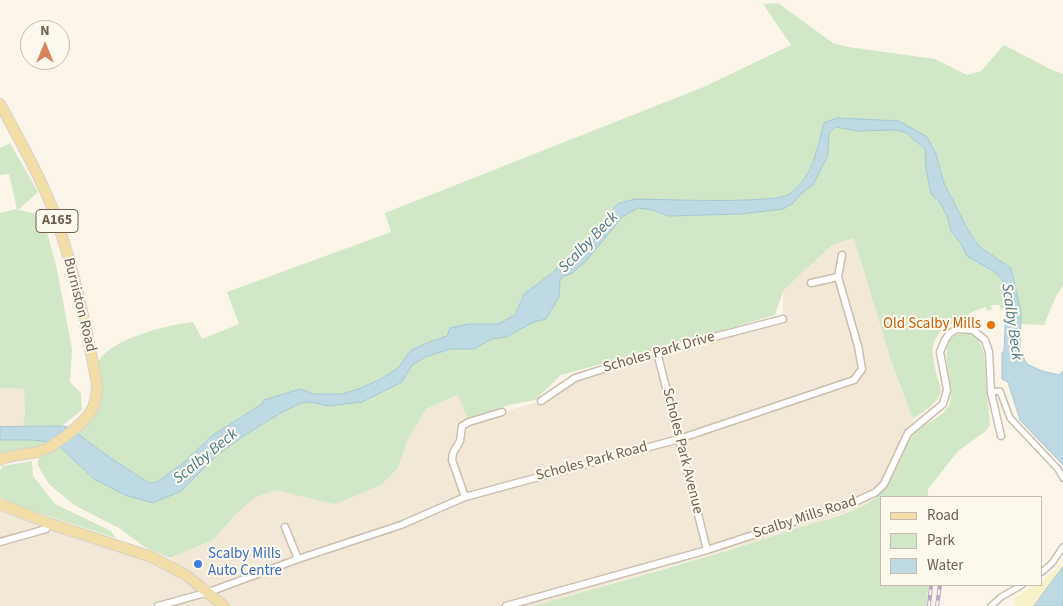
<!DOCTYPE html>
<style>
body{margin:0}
#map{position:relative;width:1063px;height:606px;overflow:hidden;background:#faf5e8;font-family:"Source Sans 3",sans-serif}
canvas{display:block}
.legend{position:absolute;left:880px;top:496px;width:162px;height:90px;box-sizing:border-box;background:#fdf9ee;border:1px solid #c5bbae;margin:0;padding:6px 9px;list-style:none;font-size:15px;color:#725f4e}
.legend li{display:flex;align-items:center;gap:10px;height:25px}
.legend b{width:25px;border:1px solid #c5bbae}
.north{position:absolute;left:20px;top:20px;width:50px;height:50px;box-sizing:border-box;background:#fdf9ee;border:1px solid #c5bbae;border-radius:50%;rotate:0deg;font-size:14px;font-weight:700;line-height:20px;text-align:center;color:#725f4e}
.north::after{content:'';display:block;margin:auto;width:18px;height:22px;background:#d8835a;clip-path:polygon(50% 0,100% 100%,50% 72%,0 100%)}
</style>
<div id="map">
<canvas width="1063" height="606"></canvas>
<ul class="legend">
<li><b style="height:6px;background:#f2dea7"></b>Road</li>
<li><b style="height:14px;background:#d1e7c8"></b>Park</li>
<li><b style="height:14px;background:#bed9e2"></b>Water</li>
</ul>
<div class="north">N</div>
</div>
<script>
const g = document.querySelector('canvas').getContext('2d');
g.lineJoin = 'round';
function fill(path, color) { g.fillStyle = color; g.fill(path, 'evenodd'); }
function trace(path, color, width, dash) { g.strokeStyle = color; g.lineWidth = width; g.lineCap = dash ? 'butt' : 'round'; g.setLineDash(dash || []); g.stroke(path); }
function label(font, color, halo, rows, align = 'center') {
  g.font = font + ' "Source Sans 3",sans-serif'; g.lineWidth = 4; g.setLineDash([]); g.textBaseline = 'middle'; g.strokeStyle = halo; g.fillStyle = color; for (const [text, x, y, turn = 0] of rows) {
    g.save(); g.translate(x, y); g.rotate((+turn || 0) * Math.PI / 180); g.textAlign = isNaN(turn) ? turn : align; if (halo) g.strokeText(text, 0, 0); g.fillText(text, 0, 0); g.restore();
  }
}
fill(new Path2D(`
 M 855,238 L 892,365 L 913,419 L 915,432 L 892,480 L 880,494 L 857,509 L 765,539 L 533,606 L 0,606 L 0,504 L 184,573 L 170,558 L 213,540 L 237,513 L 256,497 L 277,490 L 303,497 L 335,504 L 398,468 L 407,441 L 426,409 L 459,395 L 469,422 L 541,401 L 575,378 L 783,319 L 783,291 L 832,245 Z
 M 0,388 L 24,389 L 25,414 L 23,426 L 0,427 Z`), '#f1e8d7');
fill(new Path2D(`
 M 778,3 L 833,43 L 848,47 L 935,59 L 967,75 L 981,71 L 1004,45 L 1050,69 L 1063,74 L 1063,286 L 1056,296 L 1044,325 L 1021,324 L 1021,312 L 1011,268 L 980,247 L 968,230 L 944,183 L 936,154 L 899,121 L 838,118 L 819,139 L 815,159 L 805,178 L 789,195 L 759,200 L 682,200 L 620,203 L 552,273 L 524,294 L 515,315 L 498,324 L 469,324 L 447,336 L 432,341 L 411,350 L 398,368 L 379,380 L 358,389 L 342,394 L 314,394 L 300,389 L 264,400 L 262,404 L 213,435 L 182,464 L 157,482 L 149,483 L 112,459 L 74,431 L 90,421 C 91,409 94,367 99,360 C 114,338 167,325 193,322 L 202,339 L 239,324 L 227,292 L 391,232 L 385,213 L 706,86 L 791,45 L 763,4 Z
 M 836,127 L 857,131 L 896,130 L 906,133 L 926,149 L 926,169 L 931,194 L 939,201 L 947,216 L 951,231 L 961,244 L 967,256 L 998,274 L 1004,283 L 1006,307 L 1001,310 L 999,305 L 991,305 L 992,309 L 987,311 L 986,307 C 977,310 967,312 963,322 C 945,322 931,337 933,355 C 934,367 938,379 941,390 C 939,403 923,412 913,419 L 891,361 L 854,238 L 832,245 L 803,272 L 783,291 L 775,315 L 703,336 L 561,375 L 535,400 L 509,405 L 468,419 L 458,395 L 426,409 L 407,441 L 398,468 L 381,485 L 335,504 L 303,497 L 277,490 L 256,497 L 237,513 L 213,540 L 170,558 L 145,547 L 119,528 L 74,505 L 49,484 L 37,464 L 39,457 L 51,451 L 57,444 L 94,479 L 125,495 L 153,503 L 181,491 L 216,456 L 245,435 L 279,414 L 301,403 L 309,402 L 328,406 L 362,402 L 402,382 L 412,365 L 426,357 L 450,349 L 474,349 L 492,339 L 506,337 L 534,322 L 546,319 L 559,297 L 560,280 C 567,273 576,271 584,262 C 601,246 612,216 637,209 C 648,206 659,215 670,216 C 709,217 753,208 792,204 L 802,193 L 813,185 L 828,155 L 829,133 Z
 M 10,143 L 38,192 L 18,210 L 42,215 L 56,265 L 72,349 L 70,382 L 81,393 L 82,410 L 62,426 L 23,426 L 25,414 L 24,389 L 0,388 L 0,213 L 17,209 L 9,174 L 0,175 L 0,148 Z
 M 967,333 L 978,337 L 984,354 L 990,425 L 986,431 L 958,451 L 928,489 L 928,497 L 882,497 L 882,585 L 928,585 L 927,606 L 533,606 C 622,581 711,557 798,528 C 825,519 860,513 881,493 C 898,476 900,453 914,434 C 923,422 946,418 950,402 C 956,383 935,345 956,335 C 959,334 964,333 967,333 Z
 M 0,440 L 33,440 L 49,442 L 39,448 L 0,458 Z
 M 32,461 L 33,476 L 55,504 L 111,531 L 116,538 L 23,508 L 0,497 L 0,470 L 3,466 Z`), '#d1e7c8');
fill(new Path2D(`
 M 1063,563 L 1063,567 L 1034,606 L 1014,606 L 1016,604 L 1013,601 C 1020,594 1032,585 1042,585 L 1042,582 Z`), '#f6f1c6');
const water = new Path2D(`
 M 838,118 L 899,121 L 927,137 L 936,154 L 944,183 L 968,230 L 980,247 L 1011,268 L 1021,312 L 1020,351 L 1027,364 L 1042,371 L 1059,375 L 1063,371 L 1063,465 L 1020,420 L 1008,382 L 1002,379 L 1002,353 L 1004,351 L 1006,307 L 1004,283 L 998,274 L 967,256 L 961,244 L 951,231 L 947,216 L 939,201 L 931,194 L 926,169 L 925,149 L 906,133 L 896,130 L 857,131 L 836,127 L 829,133 L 828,155 L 813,185 L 802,193 L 792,204 L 783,209 L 742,214 L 668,216 L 652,210 L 638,208 L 622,217 L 586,261 L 571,274 L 564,276 L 560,280 L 559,297 L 546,319 L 534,322 L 506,337 L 492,339 L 474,349 L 450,349 L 426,357 L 412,365 L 402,382 L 362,402 L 328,406 L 310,402 L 301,403 L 279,414 L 245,435 L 216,456 L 181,491 L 153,503 L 125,495 L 94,479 L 57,444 L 74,431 L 112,459 L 149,483 L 157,482 L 182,464 L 213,435 L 262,404 L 264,400 L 300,389 L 314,394 L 342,394 L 358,389 L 379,380 L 398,368 L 411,350 L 432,341 L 447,336 L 450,328 L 469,324 L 498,324 L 515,315 L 524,294 L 552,273 L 587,238 L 619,203 L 636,199 C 659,199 778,205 791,193 C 815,173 816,150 824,123 Z
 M 62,426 L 68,427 L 49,442 L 33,440 L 0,440 L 0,427 Z
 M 1063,567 L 1063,606 L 1034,606 Z`);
fill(water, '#bed9e2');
trace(water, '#a6c7d3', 1);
const pedestrian = new Path2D(`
 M 991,392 L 1000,391 L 1010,418 L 1058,469 L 1063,478
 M 1042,572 L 1052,563 L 1063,547
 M 991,606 L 1001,597 L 1022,585`);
const minor = new Path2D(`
 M 811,283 L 838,277
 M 657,352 L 707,550
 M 541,401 L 575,378 L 657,352 L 783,319
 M 465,497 L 452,460 L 453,453 L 460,441 L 462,426 L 469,422 L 502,412
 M 285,527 L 298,559
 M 0,542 L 46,529 L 48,523
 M 158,606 L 209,592 L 298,559 L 401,525 L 465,497 L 679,439 L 854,380 L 862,369 L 858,346 L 838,277 L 842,255
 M 506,606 L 707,550 L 857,501 L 876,492 L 884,484 L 908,433 L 943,404 L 947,390 L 940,352 L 945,340 L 949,334 L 957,329 L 973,330 L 985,340 L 989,352 L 991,392 L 1001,436`);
const primary = new Path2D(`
 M 0,104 C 19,139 39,174 53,210 C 74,267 86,326 97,384 C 97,394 96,403 91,411 C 83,424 53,448 38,452 C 26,455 12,454 0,460
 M 0,504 L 48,523 L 152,557 L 186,575 L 224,606`);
trace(pedestrian, '#cbbeaf', 8);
trace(minor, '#cbbeaf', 9);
trace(primary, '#d8d2cd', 12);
trace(pedestrian, '#fff', 5);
trace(minor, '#fff', 6);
trace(primary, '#f2dea7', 10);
const rail = new Path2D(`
 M 929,606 L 931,585
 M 937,606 L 940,585`);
trace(rail, '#b9a7c3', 4);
trace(rail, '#fdf9ee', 2, [5.5]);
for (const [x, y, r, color] of [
 [991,325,5,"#e8710a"],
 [198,564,5,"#3f7fe0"]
]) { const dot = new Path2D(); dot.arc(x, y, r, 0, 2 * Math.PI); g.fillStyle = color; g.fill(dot); trace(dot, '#fdf9ee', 2); }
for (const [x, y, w] of [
 [57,221,42]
]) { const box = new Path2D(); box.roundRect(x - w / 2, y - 11.5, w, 23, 4); g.fillStyle = '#fdf9ee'; g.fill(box); trace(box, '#725f4e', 1); }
label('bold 14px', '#725f4e', null, [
 ["A165",57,221]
]);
label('15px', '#725f4e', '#fdf9ee', [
 ["Burniston Road",79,305,76],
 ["Scholes Park Drive",659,353,-16],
 ["Scholes Park Avenue",682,451,76],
 ["Scholes Park Road",592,462,-15],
 ["Scalby Mills Road",805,518,-18]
]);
label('15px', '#c56008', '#fdf9ee', [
 ["Old Scalby Mills",981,325]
], 'right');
label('15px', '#366cbe', '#fdf9ee', [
 ["Scalby Mills",208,555],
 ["Auto Centre",208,572]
], 'left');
label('italic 16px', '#4d798a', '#fdf9ee', [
 ["Scalby Beck",589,243,-46],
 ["Scalby Beck",1011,322,82],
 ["Scalby Beck",206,457,-39]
]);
</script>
